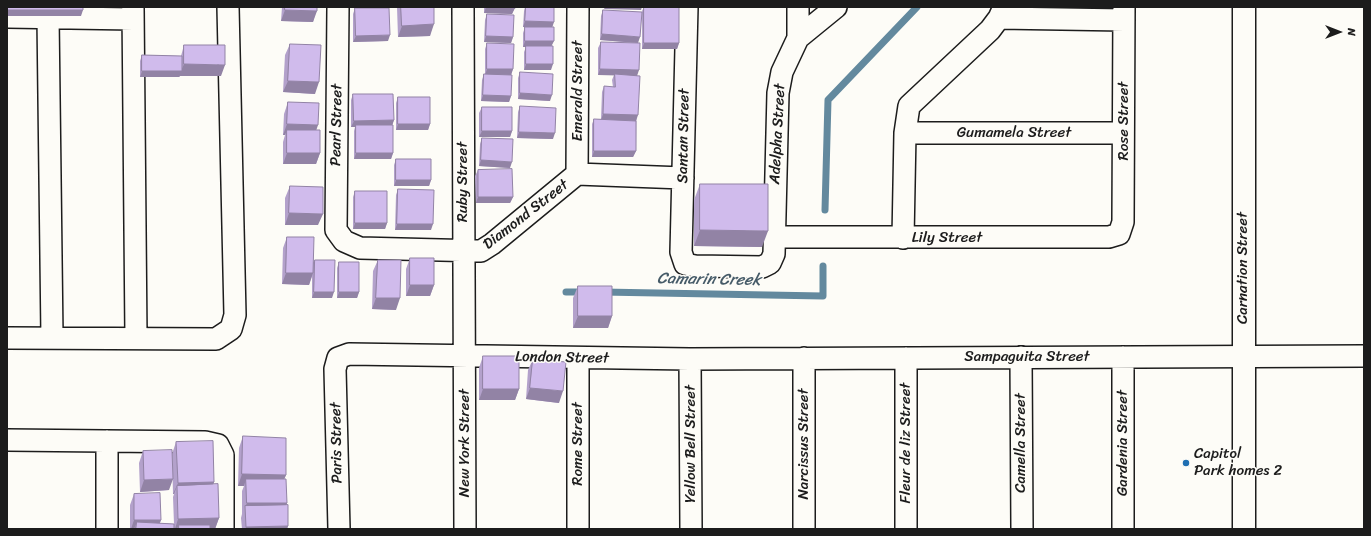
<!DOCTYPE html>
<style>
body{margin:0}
#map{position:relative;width:1371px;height:536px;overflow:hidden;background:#fdfcf7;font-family:Sriracha,sans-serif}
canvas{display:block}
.frame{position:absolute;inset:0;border:8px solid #1c1c1c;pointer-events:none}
.north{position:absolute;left:1319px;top:12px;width:40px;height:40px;-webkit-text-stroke:3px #fdfcf7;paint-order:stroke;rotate:90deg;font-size:11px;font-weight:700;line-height:16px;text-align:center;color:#1c1c1c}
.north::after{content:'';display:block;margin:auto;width:14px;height:18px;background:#1c1c1c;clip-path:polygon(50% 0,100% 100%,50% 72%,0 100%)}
</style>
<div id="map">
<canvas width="1371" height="536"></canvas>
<div class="frame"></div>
<div class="north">N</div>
</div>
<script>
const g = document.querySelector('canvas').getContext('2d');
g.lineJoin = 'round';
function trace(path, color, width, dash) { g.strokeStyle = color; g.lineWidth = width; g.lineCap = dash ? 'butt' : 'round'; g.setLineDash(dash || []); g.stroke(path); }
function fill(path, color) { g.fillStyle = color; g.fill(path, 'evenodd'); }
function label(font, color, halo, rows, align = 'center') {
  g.font = font + ' Sriracha,sans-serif'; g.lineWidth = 3; g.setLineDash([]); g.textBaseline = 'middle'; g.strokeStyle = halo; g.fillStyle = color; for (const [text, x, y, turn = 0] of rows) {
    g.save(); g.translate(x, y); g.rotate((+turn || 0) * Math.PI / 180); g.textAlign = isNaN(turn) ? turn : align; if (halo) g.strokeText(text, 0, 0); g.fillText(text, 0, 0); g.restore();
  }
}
trace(new Path2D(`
 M 825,210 L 828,100 L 917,7
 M 566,292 L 584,292
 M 602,292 L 823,296 L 823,266`), '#63899e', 7);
const street = new Path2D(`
 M 133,7 L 136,337
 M 338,7 L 336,230 L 344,241 L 360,248 L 481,251 L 492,244 L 577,174 L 683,178
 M 463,7 L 465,529
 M 687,7 L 681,252 L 685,264 L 695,266 L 762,267 L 770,263 L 774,254 L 778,93 L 782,72 L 798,38 L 798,7
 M 7,17 L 133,19
 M 48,17 L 52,337
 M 999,18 L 1124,20
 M 798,38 L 836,7
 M 905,133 L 1123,133
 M 577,174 L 578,7
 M 774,237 L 1109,237 L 1119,234 L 1123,222 L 1124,7
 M 903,238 L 905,133 L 909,106 L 990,30 L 999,18 L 1004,7
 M 7,338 L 216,339 L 231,329 L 235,315 L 228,7
 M 1021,357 L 1022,529
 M 1123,357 L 1123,529
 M 578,358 L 578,529
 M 804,358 L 804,529
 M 906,358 L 906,529
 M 690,359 L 691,529
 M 7,440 L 205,442 L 218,445 L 223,455 L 223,529
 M 107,441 L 107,529
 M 339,529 L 335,369 L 338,358 L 349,354 L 690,359 L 1364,356`);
const secondary = new Path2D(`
 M 1244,7 L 1244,529`);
trace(street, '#1c1c1c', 24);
trace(secondary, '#1c1c1c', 25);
trace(street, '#fdfcf7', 21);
trace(secondary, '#fdfcf7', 22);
fill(new Path2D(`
 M 282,7 L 317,7 L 313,22 L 281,21 Z
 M 397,7 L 434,7 L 430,36 L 398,37 Z
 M 484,7 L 515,7 L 512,14 L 484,13 Z
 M 525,7 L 554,7 L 552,27 L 551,70 L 524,70 L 524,52 L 526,47 L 523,47 L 523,33 L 525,27 L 523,27 L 524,11 Z
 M 644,7 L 679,7 L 679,43 L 677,49 L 642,49 L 642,11 Z
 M 355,8 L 388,41 L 353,42 L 353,14 Z
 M 603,10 L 638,43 L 600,40 L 601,16 Z
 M 487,14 L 513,37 L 511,43 L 484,42 L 485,20 Z
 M 601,42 L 637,75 L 636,151 L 633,157 L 592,157 L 592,124 L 594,119 L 601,119 L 602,92 L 604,86 L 613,87 L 612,80 L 614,75 L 598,75 L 598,48 Z
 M 487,43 L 513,69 L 511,75 L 511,96 L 509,102 L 481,101 L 482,80 L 484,74 L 485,74 L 485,49 Z
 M 290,44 L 315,94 L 283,92 L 285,55 Z
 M 184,45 L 221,76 L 180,76 L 179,77 L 140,77 L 140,61 L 142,55 L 181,56 Z
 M 520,72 L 550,101 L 518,99 L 518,78 Z
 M 353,94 L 394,120 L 392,125 L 393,153 L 391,159 L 354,159 L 354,131 L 355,127 L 351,127 L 351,100 Z
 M 398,97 L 430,124 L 428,130 L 396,130 L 396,103 Z
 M 288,102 L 316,130 L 320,153 L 316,164 L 283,164 L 283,142 L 285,135 L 283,135 L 284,114 Z
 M 520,106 L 553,139 L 517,138 L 518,112 Z
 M 482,107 L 512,131 L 510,137 L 479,137 L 479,113 Z
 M 482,138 L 510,168 L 479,166 L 480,144 Z
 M 396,159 L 431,180 L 429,186 L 394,186 L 394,165 Z
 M 478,170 L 513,197 L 510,203 L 476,203 L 475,176 Z
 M 700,184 L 762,247 L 694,246 L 694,200 Z
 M 290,186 L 318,225 L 285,225 L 285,198 Z
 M 398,189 L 431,230 L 395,230 L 396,195 Z
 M 355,191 L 387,223 L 385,229 L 353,229 L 353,197 Z
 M 287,237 L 314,262 L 315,260 L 332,298 L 312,298 L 312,276 L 309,285 L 282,284 L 283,248 Z
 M 410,258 L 434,285 L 430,296 L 406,296 L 406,269 Z
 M 378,260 L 396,310 L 372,309 L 373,271 Z
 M 339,262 L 359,292 L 357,298 L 337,298 L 337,268 Z
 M 578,286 L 612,316 L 608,328 L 573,328 L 573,298 Z
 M 483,356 L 519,389 L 515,400 L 479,400 L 479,368 Z
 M 533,359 L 559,403 L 526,399 L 528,370 Z
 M 243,436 L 286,475 L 284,479 L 287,503 L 286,505 L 288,526 L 287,529 L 242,529 L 241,518 L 242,514 L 242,491 L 244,486 L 238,486 L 239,448 Z
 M 176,442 L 214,482 L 213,485 L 219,518 L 215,529 L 130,529 L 130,505 L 134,494 L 161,520 L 160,523 L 174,524 L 173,497 L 174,494 L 173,494 L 172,454 Z
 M 143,451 L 169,490 L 140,492 L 139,463 Z`), '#b3a1cb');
fill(new Path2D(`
 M 486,7 L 515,8 L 512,14 L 484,13 Z
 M 605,7 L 642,7 L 641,10 L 604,9 Z
 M 7,10 L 83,10 L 81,16 L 7,16 Z
 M 285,10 L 317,11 L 313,22 L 281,21 Z
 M 525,21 L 554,22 L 552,28 L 523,27 Z
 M 434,24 L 430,36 L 398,37 L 402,26 Z
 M 602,34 L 640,37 L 638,43 L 600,40 Z
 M 390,35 L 388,41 L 353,42 L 356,36 Z
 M 486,36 L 513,37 L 511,43 L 484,42 Z
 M 525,41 L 554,41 L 551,47 L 523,47 Z
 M 644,43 L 679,43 L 677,49 L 642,49 Z
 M 184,64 L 225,65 L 221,76 L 180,76 L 179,77 L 140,77 L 142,71 L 181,71 Z
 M 526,64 L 553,64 L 551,70 L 524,70 Z
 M 487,69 L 513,69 L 511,75 L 485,75 Z
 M 600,69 L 639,70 L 637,76 L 598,75 Z
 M 288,81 L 319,82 L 315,94 L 283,92 Z
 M 520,93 L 552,95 L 550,101 L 518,99 Z
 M 483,95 L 511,96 L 509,102 L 481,101 Z
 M 603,114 L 638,115 L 636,121 L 601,120 Z
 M 394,120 L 392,126 L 356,125 L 355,127 L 351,127 L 354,121 Z
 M 287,124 L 318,125 L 314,137 L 287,130 L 285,135 L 283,135 Z
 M 398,124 L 430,124 L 428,130 L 396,130 Z
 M 482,131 L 512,131 L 510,137 L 479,137 Z
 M 519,132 L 555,133 L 553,139 L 517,138 Z
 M 594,151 L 636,151 L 633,157 L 592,157 Z
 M 287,153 L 320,153 L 316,164 L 283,164 Z
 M 356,153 L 393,153 L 391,159 L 354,159 Z
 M 481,160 L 512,162 L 510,168 L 479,166 Z
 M 396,180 L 431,180 L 429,186 L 394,186 Z
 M 478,197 L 513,197 L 510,203 L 476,203 Z
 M 289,213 L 323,214 L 318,225 L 285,225 Z
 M 355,223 L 387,223 L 385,229 L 353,229 Z
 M 397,224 L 433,224 L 431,230 L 395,230 Z
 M 700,230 L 768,231 L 762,247 L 694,246 Z
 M 286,273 L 313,273 L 309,285 L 282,284 Z
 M 410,285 L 434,285 L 430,296 L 406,296 Z
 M 314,292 L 334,292 L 332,298 L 312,298 Z
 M 339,292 L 359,292 L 357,298 L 337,298 Z
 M 376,298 L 400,298 L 396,310 L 372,309 Z
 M 578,316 L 612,316 L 608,328 L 573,328 Z
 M 530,388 L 563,391 L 559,403 L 526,399 Z
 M 483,389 L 519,389 L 515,400 L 479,400 Z
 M 242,474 L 286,475 L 281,487 L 246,479 L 244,486 L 238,486 Z
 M 173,479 L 169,490 L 140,492 L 144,480 Z
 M 214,482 L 210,493 L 177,486 L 174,494 L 173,494 L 178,483 Z
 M 247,503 L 287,503 L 283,514 L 245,507 Z
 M 219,518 L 215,529 L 179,529 L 179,525 L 177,529 L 175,529 L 178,519 Z
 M 134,520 L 161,520 L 157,529 L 137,522 L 134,529 L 131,529 Z
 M 288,526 L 287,529 L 245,529 L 246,527 Z`), '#9283a5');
const building = new Path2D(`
 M 7,7 L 83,7 L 83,10 L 7,10 Z
 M 285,7 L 317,7 L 317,11 L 285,10 Z
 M 401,7 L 434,7 L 434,24 L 402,26 Z
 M 486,7 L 515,7 L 515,8 Z
 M 526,7 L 554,7 L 554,22 L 525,21 Z
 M 644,7 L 679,7 L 679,43 L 644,43 Z
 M 355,8 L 389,8 L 390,35 L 356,36 Z
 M 603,10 L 642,12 L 640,37 L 602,34 Z
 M 487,14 L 514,15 L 513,37 L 486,36 Z
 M 525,27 L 554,27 L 554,41 L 525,41 Z
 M 601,42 L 640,43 L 639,70 L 600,69 Z
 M 487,43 L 514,44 L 513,69 L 487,69 Z
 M 290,44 L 321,45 L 319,82 L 288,81 Z
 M 184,45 L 225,45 L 225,65 L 184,64 Z
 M 526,46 L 553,46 L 553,64 L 526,64 Z
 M 142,55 L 182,56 L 182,71 L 142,71 Z
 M 520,72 L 553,74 L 552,95 L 520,93 Z
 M 484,74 L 512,75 L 511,96 L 483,95 Z
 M 615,74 L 640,76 L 638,115 L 603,114 L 604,86 L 615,87 Z
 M 353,94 L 393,94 L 394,120 L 354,121 Z
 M 398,97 L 430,97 L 430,124 L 398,124 Z
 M 288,102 L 319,103 L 318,125 L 287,124 Z
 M 520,106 L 556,108 L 555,133 L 519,132 Z
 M 482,107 L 512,107 L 512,131 L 482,131 Z
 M 594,119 L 636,121 L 636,151 L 594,151 Z
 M 356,125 L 393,125 L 393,153 L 356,153 Z
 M 287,130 L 320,130 L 320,153 L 287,153 Z
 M 482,138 L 513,139 L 512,162 L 481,160 Z
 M 396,159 L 431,159 L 431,180 L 396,180 Z
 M 512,169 L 513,197 L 478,197 L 478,170 Z
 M 700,184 L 768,184 L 768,231 L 700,230 Z
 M 290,186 L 323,187 L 323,214 L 289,213 Z
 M 398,189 L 434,190 L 433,224 L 397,224 Z
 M 355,191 L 387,191 L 387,223 L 355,223 Z
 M 287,237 L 314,237 L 313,273 L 286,273 Z
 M 410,258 L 434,258 L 434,285 L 410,285 Z
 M 315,260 L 335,260 L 334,292 L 314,292 Z
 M 378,260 L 401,260 L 400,298 L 376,298 Z
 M 339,262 L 359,262 L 359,292 L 339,292 Z
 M 578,286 L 612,286 L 612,316 L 578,316 Z
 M 483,356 L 519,356 L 519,389 L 483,389 Z
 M 533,359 L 566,362 L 563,391 L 530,388 Z
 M 243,436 L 286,438 L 286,475 L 242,474 Z
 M 213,441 L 214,482 L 178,483 L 176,442 Z
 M 172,450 L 173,479 L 144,480 L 143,451 Z
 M 246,479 L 286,479 L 287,503 L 247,503 Z
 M 218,484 L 219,518 L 178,519 L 177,486 Z
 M 160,493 L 161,520 L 134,520 L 134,494 Z
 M 288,505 L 288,526 L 246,527 L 245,506 Z
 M 137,522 L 174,524 L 174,529 L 136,529 Z
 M 179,525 L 210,525 L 210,529 L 179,529 Z`);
fill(building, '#d0bbec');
trace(building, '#9283a5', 1);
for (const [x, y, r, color] of [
 [1186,463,4,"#1f6fb2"]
]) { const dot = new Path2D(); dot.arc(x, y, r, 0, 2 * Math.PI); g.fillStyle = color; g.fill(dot); trace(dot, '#fdfcf7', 1.5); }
label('15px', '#1c1c1c', '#fdfcf7', [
 ["Emerald Street",578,91,-90],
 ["Rose Street",1124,121,-90],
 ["Pearl Street",337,125,-89],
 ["Gumamela Street",1014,133],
 ["Adelpha Street",778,134,-87],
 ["Santan Street",684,136,-89],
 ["Ruby Street",463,182,-90],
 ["Diamond Street",526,215,-38],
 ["Lily Street",947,238],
 ["Carnation Street",1243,268,-90],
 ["Sampaguita Street",1027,357],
 ["London Street",562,358,1],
 ["Paris Street",337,443,-91],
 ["New York Street",465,443,-90],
 ["Fleur de liz Street",906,443,-90],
 ["Camella Street",1021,443,-90],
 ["Gardenia Street",1123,443,-90],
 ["Rome Street",578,444,-90],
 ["Yellow Bell Street",691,444,-90],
 ["Narcissus Street",804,444,-90]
]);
label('15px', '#1c1c1c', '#fdfcf7', [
 ["Capitol",1194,454],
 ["Park homes 2",1194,471]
], 'left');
label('italic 16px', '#465b68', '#fdfcf7', [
 ["Camarin Creek",709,280,1]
]);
</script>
